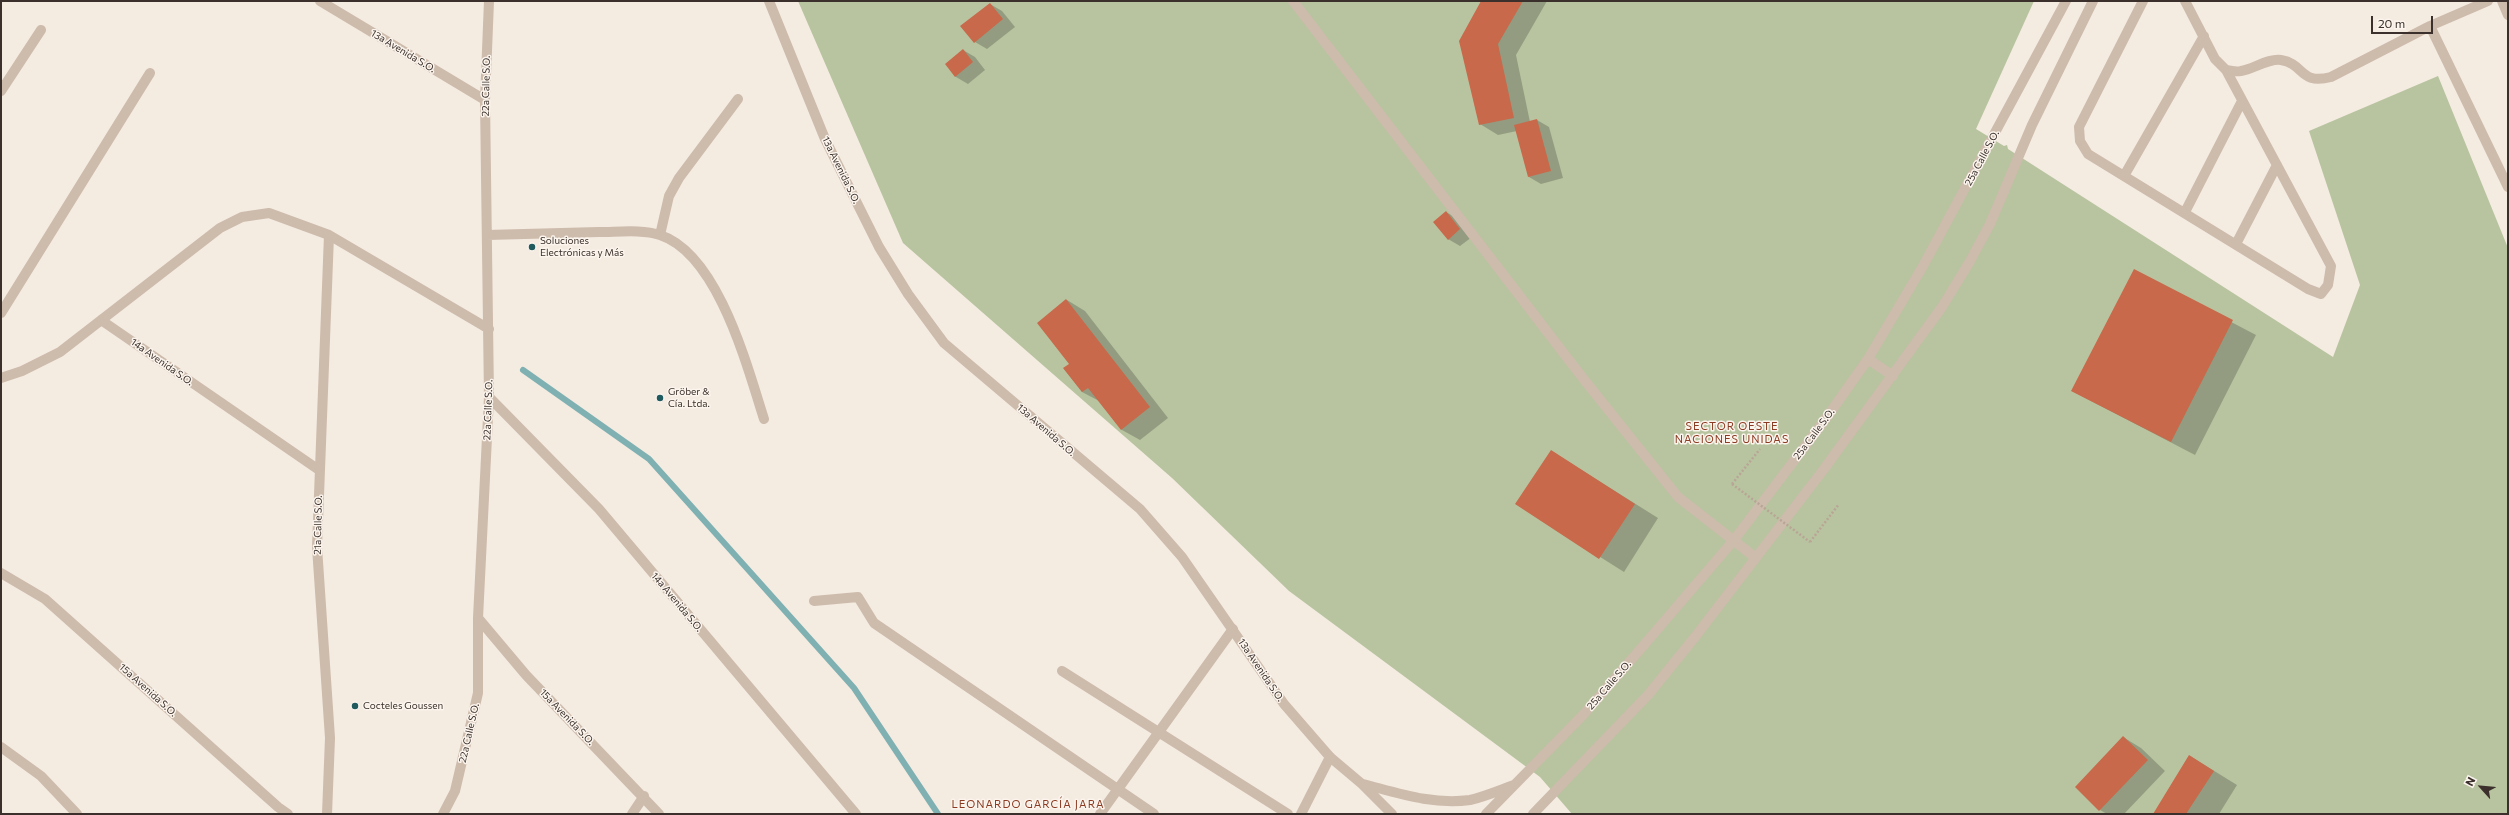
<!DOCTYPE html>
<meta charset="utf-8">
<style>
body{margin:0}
#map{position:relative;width:2509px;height:815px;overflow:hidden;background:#f4ebe1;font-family:Commissioner,sans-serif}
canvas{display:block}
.frame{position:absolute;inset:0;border:2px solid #3b302b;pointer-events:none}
.north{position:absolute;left:2461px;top:767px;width:40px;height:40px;-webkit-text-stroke:3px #fbf5ee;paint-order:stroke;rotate:297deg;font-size:11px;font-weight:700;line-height:16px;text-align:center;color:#3b302b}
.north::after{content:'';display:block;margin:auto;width:14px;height:18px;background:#3b302b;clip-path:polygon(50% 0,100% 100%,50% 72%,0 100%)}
.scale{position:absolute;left:2371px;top:16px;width:62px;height:18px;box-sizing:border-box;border:2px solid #3b302b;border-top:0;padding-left:5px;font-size:12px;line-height:14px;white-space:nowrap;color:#3b302b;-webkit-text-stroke:3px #fbf5ee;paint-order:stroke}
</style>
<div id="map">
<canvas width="2509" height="815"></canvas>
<div class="frame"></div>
<div class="north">N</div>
<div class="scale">20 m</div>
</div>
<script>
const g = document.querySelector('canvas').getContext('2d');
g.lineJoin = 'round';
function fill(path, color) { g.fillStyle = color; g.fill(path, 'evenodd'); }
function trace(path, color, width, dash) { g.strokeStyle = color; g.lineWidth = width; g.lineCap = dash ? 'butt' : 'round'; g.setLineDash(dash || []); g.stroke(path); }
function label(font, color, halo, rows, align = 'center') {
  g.font = font + ' Commissioner,sans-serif'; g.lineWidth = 3; g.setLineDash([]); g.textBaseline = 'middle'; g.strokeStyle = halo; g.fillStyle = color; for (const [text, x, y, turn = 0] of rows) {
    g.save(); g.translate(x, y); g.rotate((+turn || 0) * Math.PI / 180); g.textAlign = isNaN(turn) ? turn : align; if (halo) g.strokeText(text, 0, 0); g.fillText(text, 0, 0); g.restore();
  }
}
fill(new Path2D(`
 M 798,1 L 2034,1 L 1976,129 L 2004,146 L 2007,145 L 2008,149 L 2333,357 L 2360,285 L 2309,131 L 2438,76 L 2508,248 L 2508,814 L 1572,814 L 1540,777 L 1289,591 L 1172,478 L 903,243 Z`), '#b8c4a0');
fill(new Path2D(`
 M 1482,1 L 1547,1 L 1516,55 L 1530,122 L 1537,120 L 1549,127 L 1563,178 L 1541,184 L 1529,177 L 1517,131 L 1498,135 L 1480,124 Z
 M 990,4 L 1002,11 L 1015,27 L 987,49 L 975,42 Z
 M 963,50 L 975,57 L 985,70 L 968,84 L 956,77 L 946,64 Z
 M 1446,212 L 1458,219 L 1472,237 L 1460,246 L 1448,239 Z
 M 2134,271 L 2256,335 L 2195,455 L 2072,391 Z
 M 1067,300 L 1085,311 L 1168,418 L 1140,440 L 1122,430 L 1101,402 L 1082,392 L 1064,369 L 1070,364 Z
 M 1551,451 L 1658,518 L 1624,572 L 1516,504 Z
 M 2123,737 L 2141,748 L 2165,771 L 2124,814 L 2107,814 L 2100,810 Z
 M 2190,756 L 2237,785 L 2219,814 L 2154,814 Z`), '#0003');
trace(new Path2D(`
 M 523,370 L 649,459 L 854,688 L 938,814`), '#7fb0b2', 6);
fill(new Path2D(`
 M 1481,1 L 1523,1 L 1498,44 L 1514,118 L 1479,125 L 1459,41 Z
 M 990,3 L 1003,19 L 974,43 L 960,26 Z
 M 963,49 L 973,62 L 955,77 L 945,64 Z
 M 1537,119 L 1551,171 L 1528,177 L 1514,125 Z
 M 1446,211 L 1460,229 L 1448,240 L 1433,222 Z
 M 2134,269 L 2233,320 L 2171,442 L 2071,391 Z
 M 1066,299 L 1150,407 L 1121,430 L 1088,388 L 1082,392 L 1063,368 L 1069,364 L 1037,323 Z
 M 1551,450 L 1635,504 L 1599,559 L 1515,504 Z
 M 2123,736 L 2148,760 L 2099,811 L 2075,787 Z
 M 2189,755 L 2214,771 L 2186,814 L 2153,814 Z`), '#c8694b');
trace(new Path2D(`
 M 1732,484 L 1760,449
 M 1810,542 L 1839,504`), '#b9a596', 2.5, [2, 2]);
trace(new Path2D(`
 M 1293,1 L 1582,377 L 1678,497 L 1756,558
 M 2143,1 L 2079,127 L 2080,141 L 2088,154 L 2308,289 L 2321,294 L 2328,285 L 2331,266 L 2226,70
 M 2185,1 L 2215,59 L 2226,70 C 2231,71 2237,72 2241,71 C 2253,69 2269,58 2281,60 C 2305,64 2299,85 2331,77 L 2430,26 L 2488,1
 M 2502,1 L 2508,15
 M 2430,26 L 2508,187
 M 2124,176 L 2204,36
 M 2185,212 L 2242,101
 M 2236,244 L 2277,165`), '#cdbbac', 10);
trace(new Path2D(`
 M 320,1 L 485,100
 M 1,91 L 41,30
 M 487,235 C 525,234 562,233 599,232 C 618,232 642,229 660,235 C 718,254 747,366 764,419
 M 660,235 L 669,196 L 679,178 L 738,99
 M 1,313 L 150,73
 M 101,320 L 319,470
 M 1,378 L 22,371 L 60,352 L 220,228 L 242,217 L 269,213 L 329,235 L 489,329
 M 489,397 L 599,509 L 856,814
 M 1,573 L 45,599 L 278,807 L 288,814
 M 814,601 L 858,597 L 874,623 L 1154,814
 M 478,618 L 526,675 L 659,814
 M 1062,671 L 1288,814
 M 1,747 L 41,776 L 77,814
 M 327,814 L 330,738 L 317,547 L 329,235
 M 443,814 L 455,791 L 478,693 L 478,618 L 489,397 L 485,100 L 489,1
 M 632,814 L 644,796
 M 1100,814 L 1233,629
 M 1301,814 L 1330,757`), '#cdbbac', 10);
trace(new Path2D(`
 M 769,1 L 825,139 L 879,247 L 908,294 L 944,343 L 1140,509 L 1182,557 L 1284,704 L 1330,757 L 1362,784 L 1392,814
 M 1868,359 L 1893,376
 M 1363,784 C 1398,793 1432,805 1470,800 C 1484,797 1500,790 1514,785
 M 1486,814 L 1583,715 L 1644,645 L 1734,540 L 1827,417 L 1868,359 L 1923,266 L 2066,1
 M 1533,814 L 1648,695 L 1695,637 L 1824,469 L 1942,307 L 1969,263 L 1990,224 L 2032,125 L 2093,1`), '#cdbbac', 10);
trace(new Path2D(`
 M 1732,484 L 1810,542`), '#b9a596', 2.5, [2, 2]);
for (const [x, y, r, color] of [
 [532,247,4,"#1f5a5e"],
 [660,398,4,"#1f5a5e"],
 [355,706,4,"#1f5a5e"]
]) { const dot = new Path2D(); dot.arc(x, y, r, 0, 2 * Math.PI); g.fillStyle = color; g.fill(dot); trace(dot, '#fbf5ee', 1.5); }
label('10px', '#3b302b', '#fbf5ee', [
 ["13a Avenida S.O.",403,51,31],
 ["22a Calle S.O.",486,86,-89],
 ["25a Calle S.O.",1982,158,-62],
 ["13a Avenida S.O.",841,170,64],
 ["14a Avenida S.O.",162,362,35],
 ["22a Calle S.O.",488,410,-88],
 ["13a Avenida S.O.",1046,430,41],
 ["25a Calle S.O.",1814,434,-53],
 ["21a Calle S.O.",318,525,-89],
 ["14a Avenida S.O.",677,602,50],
 ["13a Avenida S.O.",1261,670,56],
 ["25a Calle S.O.",1609,685,-49],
 ["15a Avenida S.O.",148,690,42],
 ["15a Avenida S.O.",567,717,46],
 ["22a Calle S.O.",469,733,-77]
]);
label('10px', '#3b302b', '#fbf5ee', [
 ["Soluciones",540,241],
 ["Electrónicas y Más",540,253],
 ["Gröber &",668,392],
 ["Cía. Ltda.",668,404],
 ["Cocteles Goussen",363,706]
], 'left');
g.letterSpacing = '1px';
label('11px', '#8c3b22', '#fbf5ee', [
 ["SECTOR OESTE",1732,426],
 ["NACIONES UNIDAS",1732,439],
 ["LEONARDO GARCÍA JARA",1028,804]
]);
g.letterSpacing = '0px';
</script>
